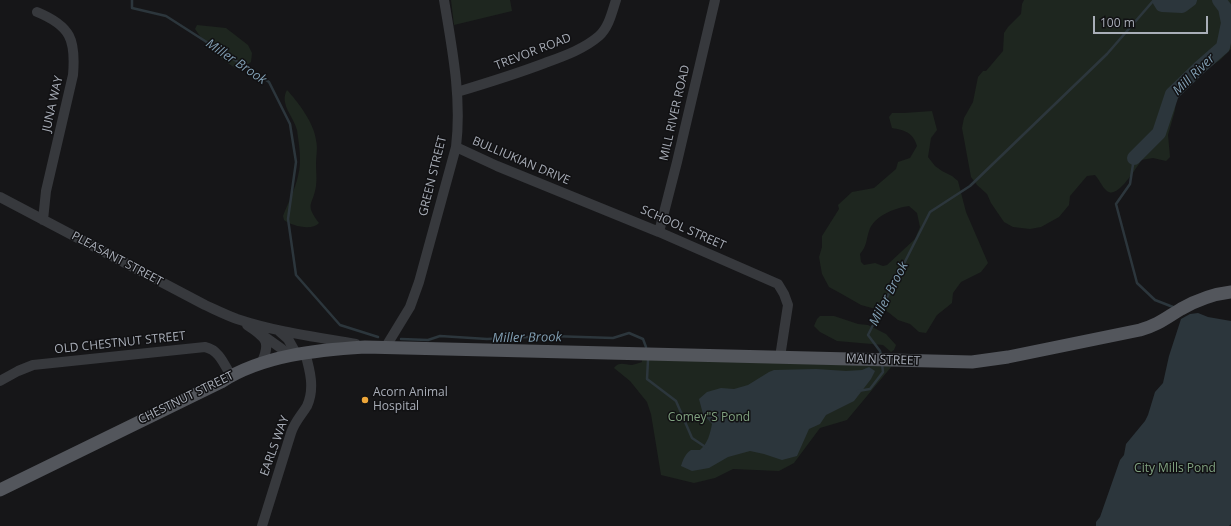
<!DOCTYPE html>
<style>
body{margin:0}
#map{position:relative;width:1231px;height:526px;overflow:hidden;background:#161618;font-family:"Open Sans",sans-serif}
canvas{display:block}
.scale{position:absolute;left:1093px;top:16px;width:115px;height:18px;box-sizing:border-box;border:2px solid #a9aeb8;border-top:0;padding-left:5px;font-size:12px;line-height:14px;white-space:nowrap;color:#a9aeb8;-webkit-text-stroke:3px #111113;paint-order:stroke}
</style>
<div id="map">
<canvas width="1231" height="526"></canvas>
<div class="scale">100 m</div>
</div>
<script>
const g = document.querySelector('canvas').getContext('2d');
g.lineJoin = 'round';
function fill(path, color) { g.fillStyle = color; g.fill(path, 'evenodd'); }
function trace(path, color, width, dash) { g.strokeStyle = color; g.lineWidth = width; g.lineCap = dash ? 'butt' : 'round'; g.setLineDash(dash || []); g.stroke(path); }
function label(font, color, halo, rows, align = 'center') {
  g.font = font + ' "Open Sans",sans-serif'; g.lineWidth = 3; g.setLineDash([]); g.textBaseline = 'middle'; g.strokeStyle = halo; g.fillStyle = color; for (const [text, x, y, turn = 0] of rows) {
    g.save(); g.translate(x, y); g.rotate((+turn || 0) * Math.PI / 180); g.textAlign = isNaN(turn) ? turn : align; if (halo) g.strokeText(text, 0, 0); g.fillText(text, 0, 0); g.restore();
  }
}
fill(new Path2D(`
 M 451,0 L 510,0 L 512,11 L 454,25 Z
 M 1024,0 L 1231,0 L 1231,49 L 1220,60 L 1177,90 L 1175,110 L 1168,135 L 1170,157 L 1166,161 L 1153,158 L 1141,160 L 1139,164 C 1133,172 1117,199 1107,191 C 1102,187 1099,179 1095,175 L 1087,176 L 1070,196 L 1069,205 L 1059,217 L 1041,227 L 1030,229 L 1013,227 L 1004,222 L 991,203 L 987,194 L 977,185 L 971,177 L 962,128 L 964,118 L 973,102 L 978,77 L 983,71 L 986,71 L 1003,51 L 1004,33 L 1008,27 L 1021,14 L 1022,4 Z
 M 197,25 L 226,28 L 248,45 L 252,53 L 251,62 L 247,65 L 235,68 C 218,57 206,46 195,29 Z
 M 287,90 C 298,102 314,123 316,140 C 318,148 316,156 316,165 C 316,171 317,179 316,186 C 313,206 304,203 319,223 C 312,231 292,226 284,220 L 283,216 C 288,203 295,190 298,176 C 302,162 299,144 297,130 C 294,117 279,104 287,90 Z
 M 932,111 L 937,130 L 931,138 L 928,157 L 935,166 L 942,171 L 952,176 L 958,181 L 966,212 L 988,263 L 981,272 L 961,282 L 953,293 L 952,303 L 937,315 L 926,333 L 919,332 L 910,324 L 898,320 L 883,308 L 872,308 L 861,305 L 840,293 L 829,287 L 822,274 L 819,257 L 822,247 L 822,236 L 839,209 L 838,205 L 852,192 L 874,188 L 896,169 L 898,162 L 910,158 L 917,146 C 913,132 904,130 892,128 L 889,117 L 892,113 L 904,113 ZM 909,206 L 917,213 L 920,227 L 915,239 L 887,265 L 883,266 L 875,263 L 864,265 L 861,262 L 860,254 C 867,246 866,240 869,231 C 874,216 894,208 909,206 Z
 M 820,316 L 834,316 L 858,324 L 868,325 L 886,334 L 896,345 L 894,350 L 891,352 L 883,345 L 837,341 L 820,332 L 814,326 L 817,319 Z
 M 642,359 L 892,366 L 847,420 L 820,428 L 794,463 L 779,471 L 733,469 L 715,478 L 694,483 L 661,475 L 651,414 L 647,402 L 630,381 L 614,368 C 620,361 624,365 632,365 C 636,364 639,363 642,362 Z`), '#1e261f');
fill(new Path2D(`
 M 1198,313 L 1208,317 L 1231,321 L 1231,524 L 1229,526 L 1096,526 L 1096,522 L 1100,517 L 1120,460 L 1124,455 L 1126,444 L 1145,421 L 1148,415 L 1155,392 L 1163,383 L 1169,356 L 1181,319 L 1190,314 Z
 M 869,367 L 875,371 L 871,379 L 854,401 L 826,415 L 820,424 L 809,429 L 797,456 L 782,460 L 764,454 L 750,451 L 728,457 L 709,468 L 692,471 L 681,466 C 683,460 685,454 691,450 L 700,450 C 708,443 710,434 712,424 L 703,414 L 699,399 L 707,392 L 721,388 L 734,389 L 748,385 L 769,372 L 774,370 L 816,369 L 846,371 L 862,370 Z`), '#2c363c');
trace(new Path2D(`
 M 132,0 L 132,8 L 166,16 L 269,82 L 290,124 L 296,162 L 288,219 L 296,275 L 340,325 L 378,337
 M 1134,158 L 1130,184 L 1116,204 L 1137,283 L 1155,300 L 1173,307
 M 401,339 L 428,340 L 440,336 L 487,339 L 551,336 L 613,338 L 629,333 L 643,339 L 646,347
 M 881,355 L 880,351 L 868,335 L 930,212 L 970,186 L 1107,54 L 1154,0
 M 648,360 L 647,379 L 676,401 L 692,438 L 707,448
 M 858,391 L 870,389 L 883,372 L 882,364`), '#2c363c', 2.5);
trace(new Path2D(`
 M 1159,0 L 1162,5 L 1182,6 L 1190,0
 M 1134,158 L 1159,133 L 1172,94 L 1199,68 L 1223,47 L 1228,23 L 1225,8 L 1219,0`), '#2c363c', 14);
trace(new Path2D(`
 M 37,12 C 71,26 76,40 73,75 L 46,191 L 43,220
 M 457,92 C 487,83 516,74 545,63 C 564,56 584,49 599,36 C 609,27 612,12 616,0
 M 456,147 L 497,166 L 659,232 L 778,284 L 784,294 L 788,305 L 780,357
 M 0,197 L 205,305 C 216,310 226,315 237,319 C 276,332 316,337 356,344
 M 659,232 L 677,162 L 715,0
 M 247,325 C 267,338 271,342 261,364
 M 279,331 L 288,339 L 297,355
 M 261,334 L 282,349 L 287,357
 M 385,348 L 410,307 L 419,282 L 456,147 C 462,98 452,48 444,0
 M 0,381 L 18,371 L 33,365 L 205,347 C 219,350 224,364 231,376
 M 262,526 L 291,433 C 295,421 301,416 307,406 C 315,389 310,370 305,353`), '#37393d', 10);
trace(new Path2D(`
 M 0,490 L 221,382 C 263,355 317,350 365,347 L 972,362 L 1008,357 L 1140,330 C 1158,325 1166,318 1181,309 C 1197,300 1213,294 1231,292`), '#53565c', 13);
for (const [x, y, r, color] of [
 [365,400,4,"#eda639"]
]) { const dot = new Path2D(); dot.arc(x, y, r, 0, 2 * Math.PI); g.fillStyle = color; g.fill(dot); trace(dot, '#111113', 1.5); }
label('12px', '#a9aeb8', '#111113', [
 ["TREVOR ROAD",533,52,-21],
 ["JUNA WAY",53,104,-77],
 ["MILL RIVER ROAD",675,113,-77],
 ["BULLIUKIAN DRIVE",521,161,23],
 ["GREEN STREET",433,176,-76],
 ["SCHOOL STREET",683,228,24],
 ["PLEASANT STREET",117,259,28],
 ["OLD CHESTNUT STREET",120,343,-6],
 ["MAIN STREET",883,360,2],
 ["CHESTNUT STREET",186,398,-26],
 ["EARLS WAY",275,446,-70]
]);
label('12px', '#a9aeb8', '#111113', [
 ["Acorn Animal",373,393],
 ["Hospital",373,407]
], 'left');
label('12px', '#80a280', '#111113', [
 ["Comey\"S Pond",709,418],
 ["City Mills Pond",1175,469]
]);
label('italic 13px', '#809eb2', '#111113', [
 ["Miller Brook",236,62,34],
 ["Mill River",1194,75,-44],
 ["Miller Brook",889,294,-63],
 ["Miller Brook",527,338,-1]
]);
</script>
